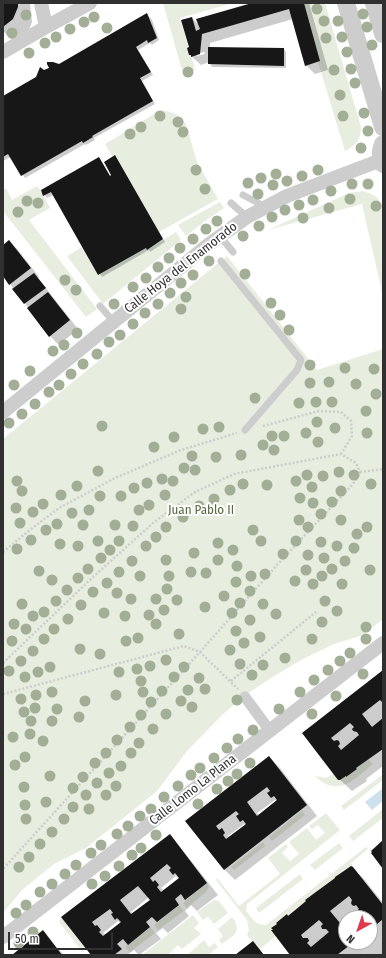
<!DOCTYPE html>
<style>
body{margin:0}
#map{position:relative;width:386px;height:958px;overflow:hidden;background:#fff;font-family:"Fira Sans Condensed",sans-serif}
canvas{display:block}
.frame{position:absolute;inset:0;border:4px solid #303030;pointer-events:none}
.north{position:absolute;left:338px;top:910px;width:40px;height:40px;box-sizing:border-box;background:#fff;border:1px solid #acacac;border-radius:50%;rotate:220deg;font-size:11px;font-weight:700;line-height:16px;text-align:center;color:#303030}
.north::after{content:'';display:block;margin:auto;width:14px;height:18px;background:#e03a50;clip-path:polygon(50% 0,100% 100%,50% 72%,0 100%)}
.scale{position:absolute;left:8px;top:932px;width:105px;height:18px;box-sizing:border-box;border:2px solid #303030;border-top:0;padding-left:5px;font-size:12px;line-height:14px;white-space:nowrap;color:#303030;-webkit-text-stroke:3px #fff;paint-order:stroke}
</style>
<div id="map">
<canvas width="386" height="958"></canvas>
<div class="frame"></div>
<div class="north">N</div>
<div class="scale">50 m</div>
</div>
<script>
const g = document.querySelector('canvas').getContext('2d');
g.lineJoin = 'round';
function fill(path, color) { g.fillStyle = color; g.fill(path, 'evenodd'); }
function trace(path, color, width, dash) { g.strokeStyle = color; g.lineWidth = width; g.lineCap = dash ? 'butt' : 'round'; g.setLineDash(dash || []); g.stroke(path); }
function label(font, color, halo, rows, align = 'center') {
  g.font = font + ' "Fira Sans Condensed",sans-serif'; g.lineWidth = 4; g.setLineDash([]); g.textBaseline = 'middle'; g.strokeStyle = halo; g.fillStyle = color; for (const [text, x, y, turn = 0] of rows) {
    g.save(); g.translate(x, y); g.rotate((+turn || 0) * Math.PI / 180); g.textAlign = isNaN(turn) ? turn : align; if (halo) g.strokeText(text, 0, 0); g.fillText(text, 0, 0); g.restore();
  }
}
fill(new Path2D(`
 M 163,3 L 233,3 L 180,18 L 189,47 L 187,48 L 189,55 L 191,55 L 195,70 L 182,70 Z
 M 304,3 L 325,3 L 361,127 C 361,139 356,146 345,151 L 318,62 L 320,61 Z
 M 159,111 C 171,110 179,115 186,124 L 197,162 L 218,199 L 159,232 L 115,155 L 112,156 L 105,144 Z
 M 37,186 L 41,190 L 50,208 L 29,220 L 97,309 L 86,317 L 3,211 L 3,190 L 6,188 L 12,200 Z
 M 363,191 C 373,194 379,197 383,207 L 383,296 L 362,204 L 268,230 L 349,193 Z
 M 220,202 L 224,208 L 205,221 L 186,236 L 178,225 Z
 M 176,232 L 181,240 L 103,304 L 67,256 L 82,247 L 98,275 L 146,248 L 147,250 Z
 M 227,256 L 317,370 L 383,349 L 383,619 L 363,635 L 334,644 L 303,659 L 274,676 L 247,694 L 222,715 L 187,751 L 157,791 L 86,848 L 54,864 L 22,890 L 3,913 L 3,439 Z
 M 368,759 L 373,764 C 354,780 338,798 315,776 L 326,778 L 333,774 L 340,780 L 357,769 L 356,768 Z
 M 382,775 L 383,780 L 344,810 L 341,806 Z
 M 383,809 L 383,818 L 353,841 L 349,836 Z
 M 302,811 L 305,815 L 272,841 L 269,837 Z
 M 326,813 L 340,830 L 247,904 L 246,911 C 252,918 255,925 266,925 L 366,847 L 368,849 L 351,863 L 353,867 L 352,868 L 346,870 L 345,869 L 335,877 L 335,878 L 305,900 L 306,901 L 276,923 L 277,924 L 271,928 L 276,936 L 259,950 L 247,935 L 249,930 L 247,920 L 216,880 L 217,878 L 239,906 L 280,874 L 268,858 L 286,844 L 288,847 L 282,853 L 290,861 L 299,854 L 289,842 L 307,828 L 316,840 L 325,833 L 318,825 L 312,829 L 309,826 Z
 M 263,842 L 265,846 L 234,870 L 231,867 Z
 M 339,843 L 343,848 L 315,870 L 310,865 Z
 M 300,874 L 303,879 L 259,913 L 256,908 Z
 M 207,883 L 209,887 L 207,891 L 187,908 L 183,903 Z
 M 215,900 L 219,901 L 228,913 L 214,924 L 208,917 L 203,920 L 197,912 L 211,902 Z
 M 179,905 L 184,911 L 158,930 L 154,925 Z
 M 193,915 L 199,923 L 194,928 L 201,934 L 182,949 L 178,945 L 168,955 L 142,955 Z
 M 232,917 C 243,932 234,935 222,944 L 219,940 L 223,936 L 218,929 Z
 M 62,918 L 87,949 L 82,951 L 59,922 Z
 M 150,927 L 155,933 L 130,952 L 125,947 Z
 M 204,940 L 209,947 L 215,943 L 218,947 L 208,955 L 187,955 Z`), '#e7eddf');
fill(new Path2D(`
 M 383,788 L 383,801 L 372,810 L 365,802 Z`), '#cce1eb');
fill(new Path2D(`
 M 3,3 L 30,3 L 32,22 L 29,30 L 15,43 L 3,31 Z
 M 256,3 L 280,3 L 281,4 L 285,3 L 309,3 L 328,70 L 315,74 L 306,65 L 293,19 L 210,43 L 210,48 L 284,49 L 286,52 L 286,68 L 212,67 L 209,62 L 201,65 L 190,55 L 192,18 L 200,26 ZM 204,52 L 205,54 L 197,56 L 197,54 Z
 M 147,14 L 152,20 L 159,40 L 152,45 L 150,43 L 138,50 L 153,75 L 142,81 L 155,104 L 94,138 L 95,140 L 86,145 L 85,144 L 25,178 L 11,157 L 3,161 L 3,97 L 37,77 L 44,72 L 60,65 Z
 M 115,156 L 165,242 L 150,252 L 149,250 L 102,277 L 53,195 L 47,198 L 42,191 L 101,161 L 111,177 Z
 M 9,241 L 18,250 L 39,277 L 38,278 L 78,329 L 59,345 L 50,336 L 3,275 L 3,246 Z
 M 383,671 L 383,766 L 366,779 L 367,781 L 352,791 L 339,779 L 303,733 Z
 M 269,757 L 280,768 L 317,816 L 235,880 L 224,869 L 187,821 ZM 275,800 L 276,801 L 259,815 L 257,813 ZM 244,824 L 246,826 L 230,838 L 228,836 Z
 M 170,836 L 180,847 L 218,895 L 197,911 L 191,905 L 185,911 L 189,916 L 168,933 L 163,928 L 156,933 L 161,939 L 139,955 L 134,950 L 127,955 L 92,955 L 63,917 ZM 176,876 L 179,879 L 164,891 L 161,888 ZM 149,897 L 151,900 L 133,914 L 131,912 ZM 118,921 L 121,924 L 106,935 L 103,933 Z
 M 353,868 L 364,879 L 383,903 L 383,939 L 362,955 L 292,955 L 277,923 ZM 346,918 L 370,918 L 370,942 L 346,942 Z
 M 43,932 L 64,955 L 13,955 Z`), '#0003');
fill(new Path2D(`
 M 3,3 L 18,3 L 18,7 L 13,19 L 3,27 Z
 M 252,3 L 277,3 L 277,4 L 282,3 L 304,3 L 320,61 L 305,66 L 289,9 L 202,34 L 200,54 L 191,57 L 191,55 L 189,55 L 187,48 L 189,47 L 181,20 L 192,17 L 196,31 L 200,29 L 196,19 Z
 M 147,13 L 157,38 L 148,43 L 147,40 L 136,47 L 151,72 L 140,78 L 153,101 L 92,136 L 93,137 L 83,143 L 82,141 L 21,176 L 8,154 L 3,157 L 3,96 L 36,77 L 40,67 L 44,70 L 49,68 L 47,64 L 47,62 L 53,62 L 59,64 Z
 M 208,47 L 284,48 L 284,66 L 208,64 Z
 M 115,155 L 163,239 L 147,250 L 146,248 L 98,275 L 51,192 L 43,196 L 41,190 L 99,157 L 110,176 L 111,175 L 104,162 Z
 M 9,240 L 31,268 L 9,285 L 3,276 L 3,245 Z
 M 34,273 L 46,288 L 24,304 L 12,289 Z
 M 48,292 L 70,320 L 49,337 L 27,308 Z
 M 383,670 L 383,703 L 380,700 L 362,714 L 372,727 L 383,718 L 383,749 L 356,768 L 357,769 L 346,777 L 346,776 L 340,780 L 338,780 L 302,733 ZM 350,723 L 354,727 L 352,729 L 353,731 L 357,732 L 359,735 L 341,750 L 338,746 L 340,744 L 339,741 L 337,740 L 334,741 L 331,738 Z
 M 269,756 L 307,805 L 224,870 L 185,821 ZM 267,787 L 270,791 L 267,793 L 271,798 L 274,796 L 277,800 L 257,816 L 247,802 ZM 236,811 L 239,814 L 236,816 L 240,822 L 243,820 L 246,824 L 226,839 L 223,835 L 225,833 L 222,828 L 219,830 L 216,826 Z
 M 170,834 L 207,883 L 185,900 L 181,894 L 175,899 L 179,905 L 157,922 L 152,917 L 146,922 L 150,927 L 128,945 L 123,939 L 117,944 L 122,949 L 114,955 L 91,955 L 61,917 ZM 167,864 L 171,868 L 169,870 L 173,875 L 175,873 L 179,878 L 161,892 L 157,887 L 159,885 L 155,880 L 153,882 L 150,878 ZM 138,886 L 150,900 L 131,914 L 120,900 ZM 110,909 L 113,913 L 111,914 L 115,920 L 117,918 L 121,922 L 103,936 L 99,932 L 101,930 L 97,925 L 95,926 L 92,922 Z
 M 383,840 L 383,869 L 371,853 L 372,852 L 371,851 Z
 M 351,866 L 353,867 L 383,905 L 383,919 L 370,930 L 370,918 L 347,918 L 359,909 L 356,905 L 354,906 L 352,905 L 351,903 L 352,900 L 349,896 L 330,911 L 340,923 L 346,919 L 346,942 L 354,942 L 337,955 L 290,955 L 271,930 L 273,930 L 271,928 L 277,924 L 276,923 L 287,914 L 288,916 L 306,901 L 305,900 L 335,878 L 335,877 ZM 319,920 L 323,924 L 321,926 L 322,929 L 326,929 L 329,932 L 311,947 L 307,943 L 309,941 L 308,938 L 303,938 L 301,935 Z
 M 43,930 L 62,955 L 12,955 Z
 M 253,941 L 264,955 L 235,955 Z`), '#171717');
trace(new Path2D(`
 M 263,426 L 319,411 L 341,412 L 351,421 L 352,436 L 341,454
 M 360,472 L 383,469
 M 3,552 L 31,529 L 59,508 L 115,478 L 181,450 L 237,433
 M 3,663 L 93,577 L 153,523 L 195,492 L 234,474 L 341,454 L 356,463 L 360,472 L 353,484 L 276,566 L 200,652 L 3,869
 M 231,681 L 316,612
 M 3,694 L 184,646 L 200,652 L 238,689`), '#cdcdcd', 2.5, [2, 2]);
trace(new Path2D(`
 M 243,195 L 266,207
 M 231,203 L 247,217
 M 220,236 L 233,252
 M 221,261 L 301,360 L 297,370 L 245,430
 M 100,306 L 114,322`), '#cdcdcd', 7);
trace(new Path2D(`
 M 245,697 L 270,731`), '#cdcdcd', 11);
trace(new Path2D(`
 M 41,3 L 46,27
 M 3,52 L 46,27 L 90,3
 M 3,412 L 208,245 L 247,217 L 287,196 L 381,160
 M 3,937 L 383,643`), '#cdcdcd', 14);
trace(new Path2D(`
 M 346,3 L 383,127
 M 374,3 L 383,34
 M 383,144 C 380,151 380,157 383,164
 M 373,955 L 383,947`), '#cdcdcd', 18);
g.fillStyle = '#a2ae95';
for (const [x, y] of [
 [317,9],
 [363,14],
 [26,15],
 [94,17],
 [324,21],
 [338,21],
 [84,22],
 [367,27],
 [107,28],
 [70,29],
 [12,33],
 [56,37],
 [342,37],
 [326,38],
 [45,43],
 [372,45],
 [347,52],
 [29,53],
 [351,69],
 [334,70],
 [188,72],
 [355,83],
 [340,95],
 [364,113],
 [160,116],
 [343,116],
 [178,122],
 [141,127],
 [368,131],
 [183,132],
 [130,134],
 [361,148],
 [196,170],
 [318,170],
 [276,174],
 [302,176],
 [261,178],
 [287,181],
 [248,183],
 [352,184],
 [368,184],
 [273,185],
 [205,189],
 [331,191],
 [258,194],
 [350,199],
 [313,200],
 [27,201],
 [38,203],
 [299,205],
 [376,206],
 [329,208],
 [285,210],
 [18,212],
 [272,217],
 [303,218],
 [217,221],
 [259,226],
 [206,229],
 [243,236],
 [193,239],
 [180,248],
 [169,258],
 [209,261],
 [158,267],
 [245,274],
 [193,275],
 [146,278],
 [65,280],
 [181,283],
 [133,287],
 [76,290],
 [170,293],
 [186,297],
 [271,303],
 [114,304],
 [158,304],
 [181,309],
 [145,313],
 [280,315],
 [133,324],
 [289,330],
 [77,333],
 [120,335],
 [109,342],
 [64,345],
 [53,351],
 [97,354],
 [83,364],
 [310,365],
 [345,368],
 [374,369],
 [30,371],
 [71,374],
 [329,382],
 [310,383],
 [356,384],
 [14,385],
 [59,385],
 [49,392],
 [376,394],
 [255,398],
 [316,402],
 [332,402],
 [299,403],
 [35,404],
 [366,411],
 [22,414],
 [317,422],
 [9,423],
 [102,426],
 [219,427],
 [335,428],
 [203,429],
 [306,433],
 [367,433],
 [272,436],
 [284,436],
 [174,437],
 [318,442],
 [263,445],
 [154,447],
 [274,450],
 [241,455],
 [192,456],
 [216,457],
 [184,468],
 [195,470],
 [98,471],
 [339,472],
 [307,475],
 [354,475],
 [323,476],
 [162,479],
 [17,481],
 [173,481],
 [296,481],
 [147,483],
 [243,484],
 [371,484],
 [267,485],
 [77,486],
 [312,487],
 [134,488],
 [230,490],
 [22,491],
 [341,491],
 [61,495],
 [165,495],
 [100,496],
 [121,496],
 [300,498],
 [214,499],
 [332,502],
 [313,503],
 [43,504],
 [149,505],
 [199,506],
 [16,508],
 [89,510],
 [139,510],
 [33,512],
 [72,513],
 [321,514],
 [183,517],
 [299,520],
 [341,520],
 [20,523],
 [57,524],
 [83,525],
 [115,525],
 [133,526],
 [166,527],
 [308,527],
 [367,527],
 [46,530],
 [253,530],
 [357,534],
 [156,537],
 [31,540],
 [98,541],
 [119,541],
 [261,541],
 [296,541],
 [321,542],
 [218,543],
 [60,544],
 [78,546],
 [146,546],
 [337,546],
 [354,548],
 [17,549],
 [110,550],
 [233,550],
 [194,553],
 [283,554],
 [308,555],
 [101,558],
 [324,558],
 [166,560],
 [218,560],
 [132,561],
 [345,561],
 [237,566],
 [88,569],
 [332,569],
 [306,570],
 [370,570],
 [39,571],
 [119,572],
 [191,572],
 [206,573],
 [265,574],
 [140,576],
 [169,576],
 [251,576],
 [322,576],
 [78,578],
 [52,580],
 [295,581],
 [236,582],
 [107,583],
 [313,584],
 [342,584],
 [167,589],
 [67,590],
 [250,591],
 [93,592],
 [117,593],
 [224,596],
 [131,599],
 [156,599],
 [177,600],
 [56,601],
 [325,601],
 [240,603],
 [22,604],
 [263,604],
 [81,605],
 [205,607],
 [164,610],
 [337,611],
 [44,612],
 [104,613],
 [232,613],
 [276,614],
 [149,615],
 [33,616],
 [125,616],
 [68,619],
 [250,620],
 [322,622],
 [14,624],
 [156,624],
 [366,627],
 [26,629],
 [54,629],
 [236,631],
 [179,634],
 [260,637],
 [138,638],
 [44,639],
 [312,639],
 [366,639],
 [12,641],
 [126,641],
 [244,643],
 [80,649],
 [230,650],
 [33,651],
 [350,653],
 [100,654],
 [285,658],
 [166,660],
 [21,661],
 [340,661],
 [240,664],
 [263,665],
 [150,666],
 [50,667],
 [184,667],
 [137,669],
 [328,670],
 [9,671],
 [38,672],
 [119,672],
 [363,674],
 [252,675],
 [25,677],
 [174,677],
 [199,678],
 [314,680],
 [141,681],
 [205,689],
 [188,690],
 [162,691],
 [52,692],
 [143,692],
 [300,692],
 [36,695],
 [116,695],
 [336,696],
 [21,699],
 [237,700],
 [85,701],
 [181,701],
 [151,702],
 [192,707],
 [35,708],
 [57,709],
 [279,709],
 [24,712],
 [166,714],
 [312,714],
 [141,715],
 [79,717],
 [31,721],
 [52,721],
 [130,727],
 [153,729],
 [253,730],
 [30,734],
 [13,737],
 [238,739],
 [117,740],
 [43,741],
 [139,743],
 [227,748],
 [106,753],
 [131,753],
 [25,757],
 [214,758],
 [95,763],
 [250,763],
 [15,765],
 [121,766],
 [200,768],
 [109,773],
 [237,774],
 [191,775],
 [50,776],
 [83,777],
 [228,781],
 [97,783],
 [116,786],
 [178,786],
 [24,787],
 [73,788],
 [217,789],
 [86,795],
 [106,795],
 [164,797],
 [46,802],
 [198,804],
 [25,805],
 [73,807],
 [89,809],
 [151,809],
 [140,816],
 [26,819],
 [64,819],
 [128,826],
 [52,832],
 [117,834],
 [156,835],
 [40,844],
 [101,845],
 [141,848],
 [91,853],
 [132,855],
 [29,857],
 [76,865],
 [119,866],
 [19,867],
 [65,874],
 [105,876],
 [52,884],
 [92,884],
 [40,892],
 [26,905],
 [16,913],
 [33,932],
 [19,943]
]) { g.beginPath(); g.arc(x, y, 5.5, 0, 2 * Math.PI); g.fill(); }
label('13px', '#303030', '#fff', [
 ["Calle Hoya del Enamorado",181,268,-38],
 ["Calle Lomo La Plana",193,790,-38]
]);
label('13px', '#566b3f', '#fff', [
 ["Juan Pablo II",201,510]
]);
</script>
